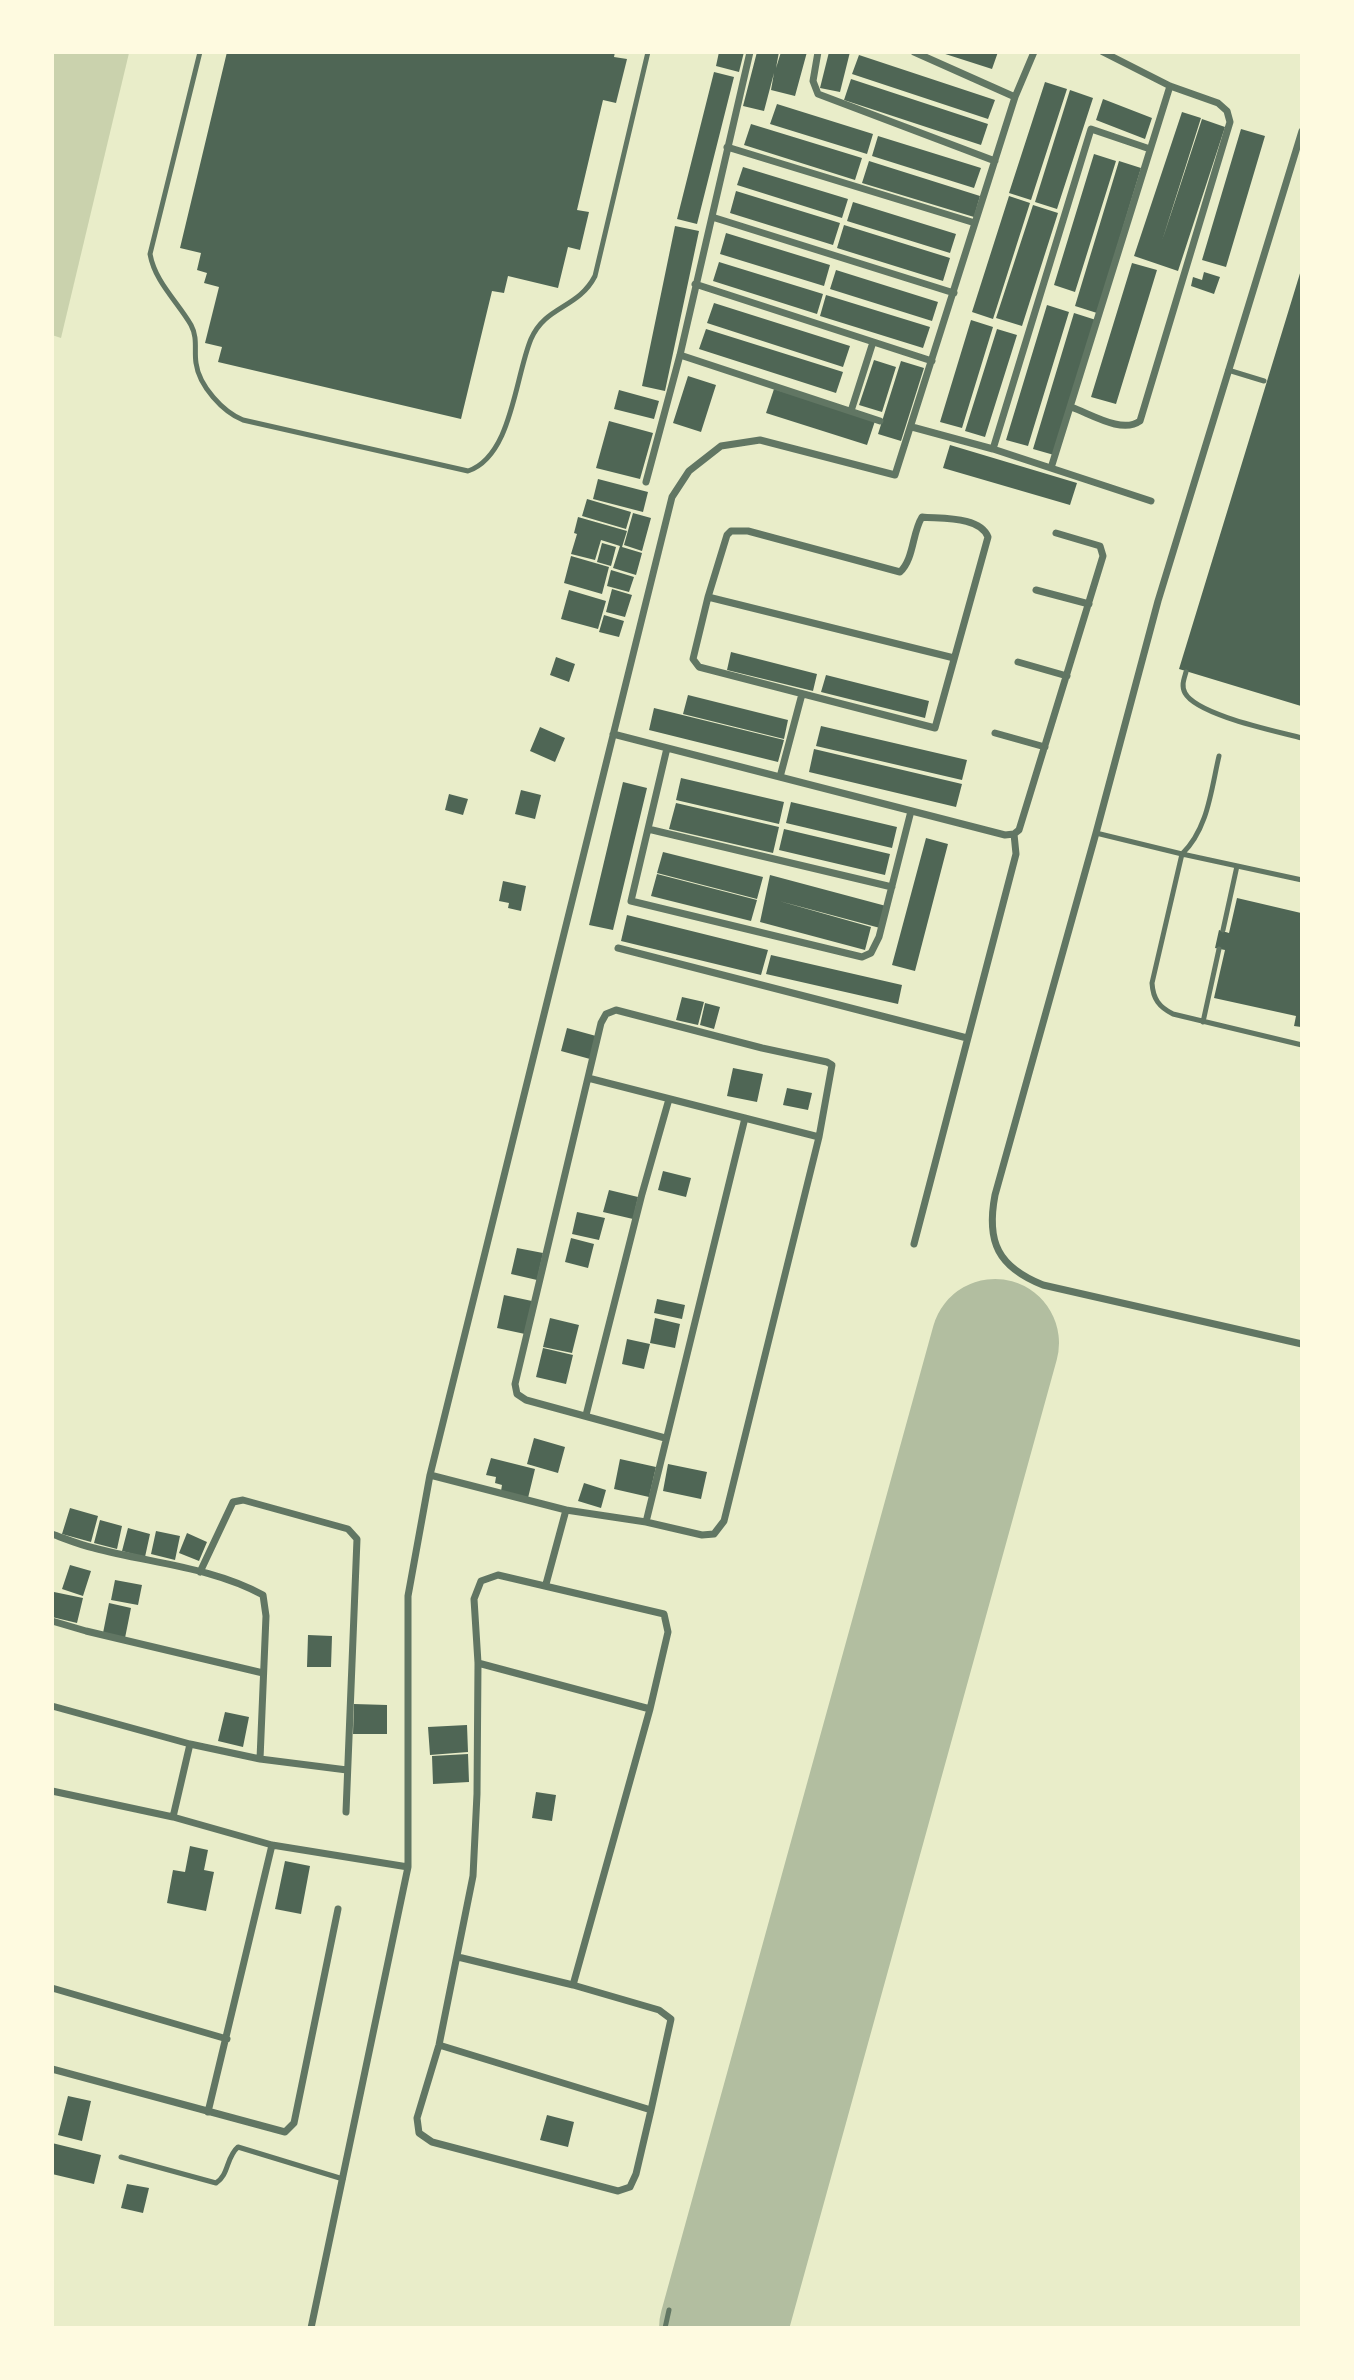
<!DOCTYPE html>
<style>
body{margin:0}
#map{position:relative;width:1354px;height:2380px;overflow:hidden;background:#e9edc9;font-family:"Space Grotesk",sans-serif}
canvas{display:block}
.frame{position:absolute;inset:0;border:54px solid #fefae0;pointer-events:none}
</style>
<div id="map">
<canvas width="1354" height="2380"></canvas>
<div class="frame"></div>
</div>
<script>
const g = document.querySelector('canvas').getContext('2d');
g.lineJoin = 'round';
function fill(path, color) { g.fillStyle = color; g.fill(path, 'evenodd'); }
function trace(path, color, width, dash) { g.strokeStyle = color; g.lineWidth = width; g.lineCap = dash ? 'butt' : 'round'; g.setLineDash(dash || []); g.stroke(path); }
fill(new Path2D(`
 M 52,53 L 129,53 L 61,338 L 52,335 Z`), '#cad2ad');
trace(new Path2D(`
 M 723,2328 L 995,1343`), '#b2bea0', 128);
fill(new Path2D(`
 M 227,52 L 615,52 L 614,57 L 627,59 L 616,103 L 603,100 L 577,210 L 589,212 L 580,250 L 568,247 L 558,288 L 508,276 L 504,293 L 492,291 L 461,419 L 218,362 L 222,347 L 205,343 L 219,287 L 204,283 L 207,273 L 197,270 L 201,253 L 180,248 Z
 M 719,52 L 744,52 L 739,72 L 716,66 Z
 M 757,52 L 779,52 L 776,68 L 781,52 L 807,52 L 795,96 L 771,90 L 774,73 L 764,111 L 743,106 Z
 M 829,52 L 850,52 L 840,92 L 820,88 Z
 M 939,52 L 998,52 L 992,69 Z
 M 859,55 L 995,100 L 988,119 L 852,74 Z
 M 714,72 L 734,77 L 697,224 L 677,219 Z
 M 851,79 L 988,124 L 981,145 L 844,100 Z
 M 1045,82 L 1067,89 L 1031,200 L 1009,193 Z
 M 1070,90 L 1093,98 L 1057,209 L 1035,202 Z
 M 1103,99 L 1152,118 L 1145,139 L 1096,120 Z
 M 777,104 L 873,134 L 867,154 L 770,124 Z
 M 1182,112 L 1201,118 L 1162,241 L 1202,119 L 1225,127 L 1178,271 L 1134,256 Z
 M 751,124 L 862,158 L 855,180 L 744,145 Z
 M 1241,129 L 1265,136 L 1226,267 L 1202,260 Z
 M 878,136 L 981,168 L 974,188 L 872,156 Z
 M 1094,154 L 1116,161 L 1075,292 L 1054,285 Z
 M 869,161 L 980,196 L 974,217 L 862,183 Z
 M 1119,161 L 1141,168 L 1097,313 L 1075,306 Z
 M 743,167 L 848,199 L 842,218 L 737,185 Z
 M 736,191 L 840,223 L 833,245 L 730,213 Z
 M 1009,196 L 1030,203 L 993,319 L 972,312 Z
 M 853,202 L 956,234 L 950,253 L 847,221 Z
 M 1033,205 L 1058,213 L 1022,326 L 996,318 Z
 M 844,225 L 950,258 L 943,281 L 837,248 Z
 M 675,226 L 699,231 L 665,391 L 642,386 Z
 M 726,233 L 830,265 L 824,286 L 720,254 Z
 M 719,262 L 823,294 L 817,314 L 713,281 Z
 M 1132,263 L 1157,270 L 1116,404 L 1091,397 Z
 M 836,270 L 938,302 L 932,321 L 830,289 Z
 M 1301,270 L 1301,706 L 1179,669 Z
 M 1204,272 L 1220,277 L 1214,294 L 1191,286 L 1193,277 L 1202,280 Z
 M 826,295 L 930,327 L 923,348 L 820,316 Z
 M 714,303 L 850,346 L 843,367 L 707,323 Z
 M 1047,305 L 1069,312 L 1028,446 L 1006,440 Z
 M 1074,313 L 1096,320 L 1054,455 L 1033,449 Z
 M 971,320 L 993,327 L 962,428 L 940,422 Z
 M 706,329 L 843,372 L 836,393 L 699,349 Z
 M 997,329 L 1017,335 L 985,437 L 965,431 Z
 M 874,360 L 896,367 L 882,412 L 859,405 Z
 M 901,361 L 924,368 L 901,441 L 878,434 Z
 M 688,376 L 716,385 L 701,432 L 673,423 Z
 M 774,389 L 875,421 L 867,445 L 766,413 Z
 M 619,390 L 659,401 L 654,419 L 614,409 Z
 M 609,421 L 653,433 L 640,479 L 596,468 Z
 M 950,445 L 1077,483 L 1070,505 L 943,468 Z
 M 598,479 L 648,492 L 643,512 L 593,499 Z
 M 587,499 L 631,512 L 626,529 L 582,516 Z
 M 633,513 L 651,518 L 642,551 L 624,545 Z
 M 578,517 L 627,531 L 622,547 L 642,553 L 636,575 L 613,568 L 620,546 L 601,540 L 595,560 L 571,554 L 577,534 L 574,533 Z
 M 602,543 L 616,547 L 611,566 L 597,562 Z
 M 571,556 L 609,567 L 602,594 L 564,583 Z
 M 611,570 L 634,577 L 629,592 L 607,586 Z
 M 612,589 L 632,595 L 625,617 L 606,612 Z
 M 569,590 L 606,601 L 598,629 L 561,619 Z
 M 604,615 L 624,621 L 619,637 L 599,632 Z
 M 731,652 L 817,674 L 813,691 L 727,670 Z
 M 556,657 L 575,664 L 569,682 L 550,675 Z
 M 826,675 L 929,701 L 925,718 L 821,692 Z
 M 688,695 L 788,720 L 784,739 L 683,714 Z
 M 654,708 L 784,740 L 778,762 L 649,730 Z
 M 821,726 L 967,760 L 962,780 L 816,746 Z
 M 540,727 L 565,738 L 555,762 L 530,751 Z
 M 814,749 L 962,784 L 956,807 L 809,772 Z
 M 681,778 L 784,802 L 779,824 L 676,800 Z
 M 623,782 L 647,788 L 613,930 L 589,925 Z
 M 521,790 L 541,795 L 535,819 L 515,814 Z
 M 449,794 L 468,799 L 463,815 L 445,810 Z
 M 791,802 L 897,827 L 892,848 L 786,823 Z
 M 676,803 L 779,827 L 773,853 L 669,829 Z
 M 784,829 L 890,854 L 885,875 L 779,850 Z
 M 926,838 L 948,844 L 915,971 L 892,965 Z
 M 663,852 L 763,877 L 757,899 L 657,873 Z
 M 657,874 L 757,900 L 751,921 L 651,896 Z
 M 770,875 L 886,906 L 880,928 L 779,901 L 871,927 L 865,950 L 760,922 Z
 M 503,881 L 526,886 L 521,911 L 508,908 L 509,903 L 499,901 Z
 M 1237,898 L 1301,913 L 1301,1027 L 1294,1026 L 1296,1016 L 1214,998 L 1225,950 L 1215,948 L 1219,930 L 1229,933 Z
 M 627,915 L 768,950 L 761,975 L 621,941 Z
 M 771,955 L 902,985 L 898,1004 L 766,974 Z
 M 682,997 L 704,1002 L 698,1025 L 676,1020 Z
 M 705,1003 L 720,1007 L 714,1029 L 700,1025 Z
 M 567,1028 L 596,1036 L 590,1059 L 561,1051 Z
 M 733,1068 L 763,1074 L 757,1102 L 727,1096 Z
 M 787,1088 L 812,1093 L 808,1110 L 783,1105 Z
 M 663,1171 L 691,1178 L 686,1197 L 658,1190 Z
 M 609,1190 L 638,1197 L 633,1219 L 603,1212 Z
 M 577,1212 L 605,1218 L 599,1240 L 572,1234 Z
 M 571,1238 L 594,1244 L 588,1268 L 565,1262 Z
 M 517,1248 L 543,1253 L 537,1280 L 511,1274 Z
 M 504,1295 L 532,1301 L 525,1334 L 497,1328 Z
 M 657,1299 L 685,1305 L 682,1319 L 654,1313 Z
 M 550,1318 L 579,1325 L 572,1353 L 543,1347 Z
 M 655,1318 L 680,1324 L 675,1348 L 650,1343 Z
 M 627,1339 L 650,1344 L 644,1369 L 622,1364 Z
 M 543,1348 L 573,1355 L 566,1384 L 536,1377 Z
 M 534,1438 L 565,1447 L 558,1473 L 527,1464 Z
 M 491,1458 L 535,1469 L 528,1498 L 501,1491 L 502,1485 L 495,1483 L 496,1477 L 486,1475 Z
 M 620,1459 L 656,1467 L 649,1497 L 614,1489 Z
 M 668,1464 L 707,1472 L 701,1499 L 663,1491 Z
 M 584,1483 L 606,1490 L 601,1508 L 578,1501 Z
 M 70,1508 L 98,1516 L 91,1542 L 62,1534 Z
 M 100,1520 L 122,1526 L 117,1549 L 94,1543 Z
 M 128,1528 L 150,1534 L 145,1557 L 122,1551 Z
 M 156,1531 L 180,1536 L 175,1560 L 151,1554 Z
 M 187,1533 L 207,1542 L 199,1561 L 179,1553 Z
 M 70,1565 L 91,1571 L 83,1596 L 62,1589 Z
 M 115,1580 L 142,1585 L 138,1605 L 111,1600 Z
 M 54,1592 L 83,1598 L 77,1623 L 52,1617 Z
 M 109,1603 L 131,1608 L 125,1638 L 103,1633 Z
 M 308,1635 L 332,1636 L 331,1667 L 307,1667 Z
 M 354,1704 L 387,1705 L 387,1734 L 353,1734 Z
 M 225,1712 L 249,1717 L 243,1747 L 218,1741 Z
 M 467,1725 L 468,1752 L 430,1755 L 428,1727 Z
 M 468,1754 L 469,1782 L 433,1784 L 432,1756 Z
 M 536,1792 L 556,1795 L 552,1821 L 532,1818 Z
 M 190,1846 L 208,1850 L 204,1870 L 214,1872 L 206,1911 L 167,1903 L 173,1870 L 185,1872 Z
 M 285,1861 L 310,1866 L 301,1914 L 275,1909 Z
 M 68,2096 L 91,2101 L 82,2141 L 58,2135 Z
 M 547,2115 L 574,2122 L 568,2147 L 540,2140 Z
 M 52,2143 L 101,2155 L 94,2184 L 52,2174 Z
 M 127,2184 L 149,2188 L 143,2213 L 121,2208 Z`), '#4f6655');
trace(new Path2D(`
 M 200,52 L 150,254 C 155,282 177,301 191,325 C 198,338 194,350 196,363 C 199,386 223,412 243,420 L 468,471 C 512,456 515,377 531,339 C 546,305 578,309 595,276 L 648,52
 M 1228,370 L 1264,381
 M 1186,672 C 1184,679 1181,686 1185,693 C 1197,715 1276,731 1302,738
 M 1096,833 L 1182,854 C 1208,829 1211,790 1219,756
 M 1302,880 L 1182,854 L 1152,983 C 1153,999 1159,1007 1173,1014 L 1302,1045
 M 1223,930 L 1237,866
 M 1203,1022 L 1219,949
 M 121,2157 L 216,2183 C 229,2175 226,2157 238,2147 L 343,2179
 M 665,2328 L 669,2310`), '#617663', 5);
trace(new Path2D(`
 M 818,52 L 813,81 L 818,94 L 995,161
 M 914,52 L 1015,97
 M 1302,131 L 1158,601 L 1096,833 L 995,1195 C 986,1242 998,1267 1043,1285 L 1302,1344
 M 727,147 L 975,223
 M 712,217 L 954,293
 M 695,284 L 932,361
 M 680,355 L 880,421
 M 1071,407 C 1091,414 1122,434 1140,421 L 1230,122 L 1227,111 L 1218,103 L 1170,86 L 1103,52
 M 851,411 L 873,342
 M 912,427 L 993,449 L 1151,501
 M 993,449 L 1091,129 L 1150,149
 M 1051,468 L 1170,86
 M 646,482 L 680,355 L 750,52
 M 922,517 C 941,519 980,516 988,537 L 935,728 L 699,667 L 693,659 L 708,597 L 727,535 L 731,531 L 748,531 L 900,572 C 914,559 912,533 922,517 Z
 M 1036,590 L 1089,604
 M 708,597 L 954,658
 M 1018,662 L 1067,676
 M 995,733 L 1045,747
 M 613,734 L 1005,835 L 1014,834 L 1019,830 L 1103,556 L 1100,546 L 1056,533
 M 667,748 L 631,901 L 862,957 L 871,953 L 879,937 L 911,811
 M 780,777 L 802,694
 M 648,829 L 892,887
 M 618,948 L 967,1038
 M 588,1078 L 819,1137
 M 914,1244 L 1016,854 L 1014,834
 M 586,1415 L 642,1194 L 669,1099
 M 430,1475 L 566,1510 L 646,1522 L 702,1535 L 714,1534 L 724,1521 L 819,1137 L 832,1065 L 827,1062 L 762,1048 L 616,1010 L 606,1014 L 601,1023 L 515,1384 L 517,1394 L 526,1400 L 665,1438
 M 646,1522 L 745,1118
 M 52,1534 C 66,1539 80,1545 94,1548 C 150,1563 212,1567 263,1595 L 266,1616 L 260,1759 L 190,1744 L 52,1706
 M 200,1572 L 233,1502 L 243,1500 L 348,1529 L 357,1539 L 346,1812
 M 546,1584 L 566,1510
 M 52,1621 L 86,1631 L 263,1673
 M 478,1663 L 650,1709
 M 260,1759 L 347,1770
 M 52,1791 L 173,1817 L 272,1845 L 408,1867
 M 173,1817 L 190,1744
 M 458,1957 L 573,1985 L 659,2010 L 671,2019 L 651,2110 L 636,2174 L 630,2187 L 618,2191 L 432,2142 L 419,2133 L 417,2118 L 439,2045 L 473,1876 L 477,1794 L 478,1663 L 474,1599 L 481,1581 L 498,1575 L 664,1614 L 668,1632 L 650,1709 L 573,1985
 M 52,1988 L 227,2039
 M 439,2045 L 651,2110
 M 52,2069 L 285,2132 L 294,2123 L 338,1909
 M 208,2112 L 272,1845
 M 311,2328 L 408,1867 L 408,1596 L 430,1475 L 672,497 L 689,471 L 721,446 L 760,440 L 895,475 L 1015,97 L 1034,52`), '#617663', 7);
</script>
